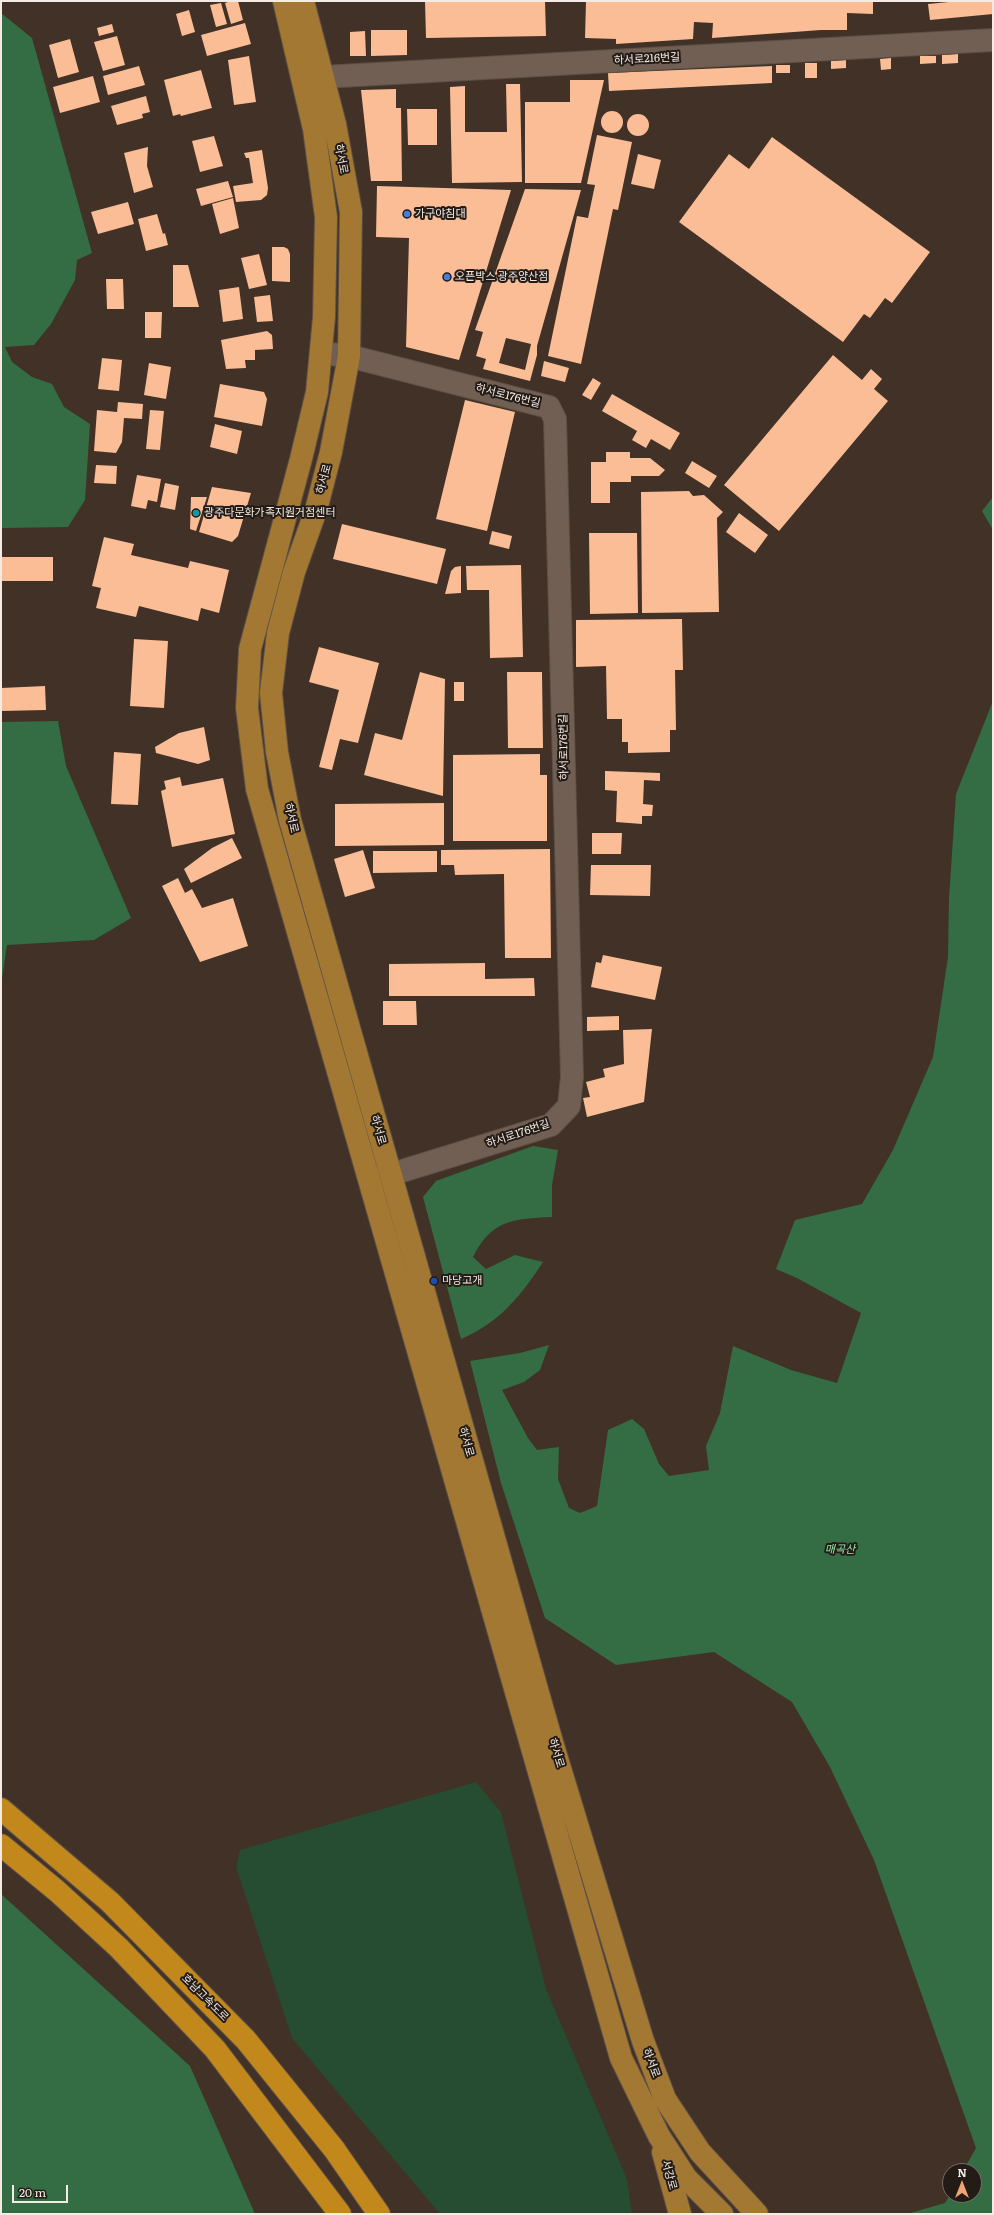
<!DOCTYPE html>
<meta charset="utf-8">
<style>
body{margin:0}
#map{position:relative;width:994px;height:2215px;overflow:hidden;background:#413126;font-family:Literata,serif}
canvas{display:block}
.frame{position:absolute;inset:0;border:2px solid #f5eae4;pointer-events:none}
.north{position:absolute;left:942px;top:2163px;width:40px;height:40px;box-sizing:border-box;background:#221b16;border:1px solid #766e68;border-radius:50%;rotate:0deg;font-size:11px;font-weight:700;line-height:16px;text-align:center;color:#f5eae4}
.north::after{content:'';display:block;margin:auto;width:14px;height:18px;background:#efa377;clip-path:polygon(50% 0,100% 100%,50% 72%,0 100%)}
.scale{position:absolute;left:12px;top:2185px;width:56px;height:18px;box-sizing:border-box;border:2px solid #f5eae4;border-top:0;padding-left:5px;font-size:12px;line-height:14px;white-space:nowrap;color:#f5eae4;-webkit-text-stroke:3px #221b16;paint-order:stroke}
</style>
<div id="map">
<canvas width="994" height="2215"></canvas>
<div class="frame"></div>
<div class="north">N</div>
<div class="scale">20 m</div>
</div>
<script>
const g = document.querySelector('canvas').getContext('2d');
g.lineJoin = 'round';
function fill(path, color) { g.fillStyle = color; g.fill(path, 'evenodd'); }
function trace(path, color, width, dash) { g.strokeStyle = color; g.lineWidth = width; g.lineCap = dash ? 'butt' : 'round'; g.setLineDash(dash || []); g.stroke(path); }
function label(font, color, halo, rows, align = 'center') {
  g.font = font + ' Literata,"Noto Sans KR",serif'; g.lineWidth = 4; g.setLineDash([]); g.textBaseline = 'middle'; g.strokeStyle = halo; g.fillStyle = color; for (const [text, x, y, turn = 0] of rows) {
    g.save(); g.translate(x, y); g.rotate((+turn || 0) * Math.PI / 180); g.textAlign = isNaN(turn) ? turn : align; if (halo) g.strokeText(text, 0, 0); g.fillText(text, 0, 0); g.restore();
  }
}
fill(new Path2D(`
 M 476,1782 L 501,1812 L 546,1989 L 627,2179 L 632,2214 L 440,2214 L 292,2038 L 236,1867 L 240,1850 Z`), '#264d31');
fill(new Path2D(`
 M 1,13 L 32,38 L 92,253 L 77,260 L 75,280 L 51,324 L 34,345 L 5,347 L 12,362 L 32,377 L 52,384 L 64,407 L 90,424 L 85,500 L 68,527 L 1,528 Z
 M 993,497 L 993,530 L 982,511 Z
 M 993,701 L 993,2214 L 907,2214 L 945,2203 L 950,2195 L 974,2195 L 974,2171 L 963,2171 L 976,2148 L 874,1860 L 830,1767 L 792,1702 L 714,1652 L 616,1665 L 545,1618 L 501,1483 L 470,1361 L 520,1353 L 549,1345 L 540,1370 L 524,1382 L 502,1390 L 528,1438 L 537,1450 L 559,1447 L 558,1479 L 569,1508 L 580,1513 L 597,1506 L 608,1430 L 632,1419 L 644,1429 L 659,1464 L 669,1476 L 709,1470 L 706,1446 L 720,1413 L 733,1346 L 791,1370 L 837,1383 L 861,1313 L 797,1278 L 776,1269 L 795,1220 L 862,1204 L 893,1150 L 933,1057 L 948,957 L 949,898 L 956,794 Z
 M 58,721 L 66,766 L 131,918 L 94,940 L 7,945 L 1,985 L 1,722 Z
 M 533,1146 L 558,1150 L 552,1185 L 552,1217 C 514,1219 492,1219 473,1257 L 486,1269 L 515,1255 L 543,1262 C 520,1297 500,1322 461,1339 L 423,1197 L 436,1181 Z
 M 1,1894 L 190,2066 L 255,2214 L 1,2214 Z`), '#346d44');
fill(new Path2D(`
 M 231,1 L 238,1 L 243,20 L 231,24 L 225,3 Z
 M 425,1 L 545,1 L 546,36 L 426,38 Z
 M 586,1 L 873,1 L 873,14 L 847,13 L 847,30 L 821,30 L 712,38 L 713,23 L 694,22 L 693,39 L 616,44 L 616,39 L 585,38 Z
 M 959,1 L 993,1 L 993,14 L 930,20 L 928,4 Z
 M 221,3 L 227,24 L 216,27 L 210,5 Z
 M 189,10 L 195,32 L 182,36 L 176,14 Z
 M 245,23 L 251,44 L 207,56 L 201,35 Z
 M 112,24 L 114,32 L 99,36 L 97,28 Z
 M 371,30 L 407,30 L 407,55 L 371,56 Z
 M 365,31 L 366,56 L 350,56 L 350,32 Z
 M 117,36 L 125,65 L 103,71 L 94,42 Z
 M 70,39 L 79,72 L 58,78 L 49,45 Z
 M 958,54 L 958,63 L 942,64 L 942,55 Z
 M 249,56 L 256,102 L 234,105 L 228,60 Z
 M 920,56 L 936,56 L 936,63 L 920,64 Z
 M 891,58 L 891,69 L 881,70 L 880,59 Z
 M 846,60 L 846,68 L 831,69 L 831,61 Z
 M 805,63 L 817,63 L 817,78 L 805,78 Z
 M 776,65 L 790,65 L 790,73 L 776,73 Z
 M 139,66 L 145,85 L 108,95 L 103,76 Z
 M 772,66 L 772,83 L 609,91 L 608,73 Z
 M 201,70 L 212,108 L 181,116 L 180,114 L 173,116 L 164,80 Z
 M 93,76 L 100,102 L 60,113 L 53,87 Z
 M 570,80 L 604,80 L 581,183 L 525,183 L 525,102 L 570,102 Z
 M 506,84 L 520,84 L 522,182 L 452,183 L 450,87 L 465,86 L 465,132 L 507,132 Z
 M 396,89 L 396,108 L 401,108 L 402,181 L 371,181 L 361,90 Z
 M 146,96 L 150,112 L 142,114 L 143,118 L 117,125 L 111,106 Z
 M 407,109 L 437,109 L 437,145 L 408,145 Z
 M601 122a11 11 0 1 1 22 0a11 11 0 1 1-22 0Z
 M627 125a11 11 0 1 1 22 0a11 11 0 1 1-22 0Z
 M 597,135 L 632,142 L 618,210 L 613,209 L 581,364 L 548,356 L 577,216 L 588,218 L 595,185 L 587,184 Z
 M 214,136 L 223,166 L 200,172 L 192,141 Z
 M 772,137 L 930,252 L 892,303 L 885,298 L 870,318 L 864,314 L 843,342 L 679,222 L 729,154 L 749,169 Z
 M 148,147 L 147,166 L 153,187 L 134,193 L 124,153 Z
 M 262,150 L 268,188 L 267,195 L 261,200 L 236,202 L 233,186 L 253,183 L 249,158 L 246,158 L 244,153 Z
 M 638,154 L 661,160 L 654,189 L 631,184 Z
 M 228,181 L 233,197 L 201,206 L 196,189 Z
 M 377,186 L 511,190 L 459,360 L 406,347 L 409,238 L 376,237 Z
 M 525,189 L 581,190 L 537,346 L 537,355 L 530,381 L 483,369 L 486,359 L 476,356 L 483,332 L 475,330 ZM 506,338 L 531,344 L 525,370 L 499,363 Z
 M 233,198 L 239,228 L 220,234 L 212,204 Z
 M 128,202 L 134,224 L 98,234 L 91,212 Z
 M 157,214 L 163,234 L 165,233 L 168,245 L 146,251 L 138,219 Z
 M 272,247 L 284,247 L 288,249 L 290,254 L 290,282 L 272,281 Z
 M 259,254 L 267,285 L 249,289 L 241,258 Z
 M 173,265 L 188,265 L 199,307 L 173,307 Z
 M 106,279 L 123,279 L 124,309 L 107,309 Z
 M 239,287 L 243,319 L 223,322 L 219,290 Z
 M 270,295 L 273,321 L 257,322 L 254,297 Z
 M 145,312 L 162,312 L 161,338 L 145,338 Z
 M 267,331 L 272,335 L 273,349 L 255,350 L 255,360 L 245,360 L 246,368 L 226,369 L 221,340 Z
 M 833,355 L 862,380 L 871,369 L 882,379 L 874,389 L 888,401 L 779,531 L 724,485 Z
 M 102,358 L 122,360 L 119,391 L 98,389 Z
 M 544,361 L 569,368 L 565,382 L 541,376 Z
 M 149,363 L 171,367 L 166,399 L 144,395 Z
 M 593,378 L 601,383 L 591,400 L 582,395 Z
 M 220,384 L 264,392 L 267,399 L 262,426 L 214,417 Z
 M 612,394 L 680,433 L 670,450 L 651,439 L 646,448 L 632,440 L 637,431 L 602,411 Z
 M 465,400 L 515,412 L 487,531 L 436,519 Z
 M 118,402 L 143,404 L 142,419 L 124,418 L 122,442 L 116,453 L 94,451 L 97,410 L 117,412 Z
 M 150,410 L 164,411 L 160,450 L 146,449 Z
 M 215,424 L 242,431 L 237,454 L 210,447 Z
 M 606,452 L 630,452 L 630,458 L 650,458 L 665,470 L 659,476 L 631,476 L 631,482 L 610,482 L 610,503 L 591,503 L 591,462 L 606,462 Z
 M 692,461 L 717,476 L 709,488 L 685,473 Z
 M 96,465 L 117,466 L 116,484 L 94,483 Z
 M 137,475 L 161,479 L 157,502 L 148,500 L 146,509 L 131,506 Z
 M 165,483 L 179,486 L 175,510 L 160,507 Z
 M 212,487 L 251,493 L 238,536 L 232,542 L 199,532 Z
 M 689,491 L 693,496 L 704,495 L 723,512 L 717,518 L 719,612 L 642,613 L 641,492 Z
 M 191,497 L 207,497 L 196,531 L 190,529 Z
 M 739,513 L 768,535 L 755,553 L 726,532 Z
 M 342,524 L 446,549 L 437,584 L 333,559 Z
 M 492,531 L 512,536 L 509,549 L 489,544 Z
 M 589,533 L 637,533 L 638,613 L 590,614 Z
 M 104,537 L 134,544 L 131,555 L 188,568 L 190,561 L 229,570 L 219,613 L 201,608 L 198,621 L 139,606 L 136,617 L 96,608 L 101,588 L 92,586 Z
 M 1,557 L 53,557 L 53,581 L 1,581 Z
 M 521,565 L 523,657 L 490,658 L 489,590 L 467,590 L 466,566 Z
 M 461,566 L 461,593 L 445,594 L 451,571 L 455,567 Z
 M 682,619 L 683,670 L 675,670 L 676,730 L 670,730 L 670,752 L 628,753 L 628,742 L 622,742 L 622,719 L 607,719 L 606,666 L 576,667 L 576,620 Z
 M 134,639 L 168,641 L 164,708 L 130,706 Z
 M 319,647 L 379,663 L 358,743 L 340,739 L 332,770 L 319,767 L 339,690 L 309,682 Z
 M 420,672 L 445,679 L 443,796 L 364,775 L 375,733 L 402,740 Z
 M 507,672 L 542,672 L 543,748 L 508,748 Z
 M 454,682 L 464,682 L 464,701 L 454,701 Z
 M 45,686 L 46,710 L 1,711 L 1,688 Z
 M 204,727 L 210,760 L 198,764 L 156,753 L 155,747 L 179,733 Z
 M 114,752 L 141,754 L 138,805 L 111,804 Z
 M 540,754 L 540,775 L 547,775 L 547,841 L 453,841 L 453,755 Z
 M 605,771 L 660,773 L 660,781 L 644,780 L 643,804 L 653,805 L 652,816 L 642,816 L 642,824 L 616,822 L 617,791 L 605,790 Z
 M 180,777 L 182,786 L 223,778 L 235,834 L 172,847 L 161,791 L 166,789 L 164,781 Z
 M 444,803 L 444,845 L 335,846 L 335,804 Z
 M 592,833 L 622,833 L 621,854 L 592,854 Z
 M 232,838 L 242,858 L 191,883 L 184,869 L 212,848 Z
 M 550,849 L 551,958 L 505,958 L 504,874 L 455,875 L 454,865 L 441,865 L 441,850 Z
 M 363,850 L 375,888 L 345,897 L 334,859 Z
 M 373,851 L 437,851 L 437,872 L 373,873 Z
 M 591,865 L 651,865 L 650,896 L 590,895 Z
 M 178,878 L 185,893 L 192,889 L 202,908 L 233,898 L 248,946 L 200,962 L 162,886 Z
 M 603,955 L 662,967 L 655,1000 L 591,987 L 596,962 L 601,963 Z
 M 485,963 L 485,979 L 534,978 L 535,996 L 389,996 L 389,964 Z
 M 383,1001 L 416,1001 L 417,1025 L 383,1025 Z
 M 619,1016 L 619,1030 L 587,1031 L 587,1017 Z
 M 652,1029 L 644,1102 L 587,1117 L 583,1098 L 590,1097 L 586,1082 L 605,1077 L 603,1069 L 624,1064 L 623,1030 Z`), '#fbbd96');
const minor = new Path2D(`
 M 305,81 L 322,77 L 993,40
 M 321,353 L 349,356 L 549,407 L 555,419 L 572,1077 L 569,1106 L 551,1125 L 373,1180`);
const major = new Path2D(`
 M 284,1 L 314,129 L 326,217 L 324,317 L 317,392 L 301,459 L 250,649 L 247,708 L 257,789 L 621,2058 L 659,2136 L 686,2178 L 722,2214
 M 303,1 L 335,124 L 351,212 L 349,356 L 331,452 L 316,510 L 294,572 L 278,633 L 271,693 L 277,752 L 290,820 L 552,1742 L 643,2041 L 665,2099 L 700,2152 L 757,2214
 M 663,2152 L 680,2214`);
const highway = new Path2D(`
 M 1,1809 L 110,1902 L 246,2040 L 334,2149 L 379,2214
 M 1,1845 L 57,1891 L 119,1948 L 215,2049 L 340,2214`);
trace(minor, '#5d4f46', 24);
trace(major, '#5d4f46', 24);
trace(highway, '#5d4f46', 24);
trace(minor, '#715f53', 22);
trace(major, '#a27832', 22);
trace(highway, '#c2881c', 22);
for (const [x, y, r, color] of [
 [407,214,4,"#3f7fe0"],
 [447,277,4,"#3f7fe0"],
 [196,513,4,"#0f9aa8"],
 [434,1281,4,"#1a4fb4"]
]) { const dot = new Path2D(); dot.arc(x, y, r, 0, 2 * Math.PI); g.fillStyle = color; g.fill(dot); trace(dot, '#221b16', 1.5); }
label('11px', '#f5eae4', '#221b16', [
 ["하서로216번길",647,59,-3],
 ["하서로",341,159,79],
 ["하서로176번길",508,396,14],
 ["하서로",324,479,-75],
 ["하서로176번길",564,747,-91],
 ["하서로",291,818,77],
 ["하서로",378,1130,74],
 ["하서로176번길",518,1134,-19],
 ["하서로",466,1442,74],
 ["하서로",556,1753,73],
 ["호남고속도로",205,1998,45],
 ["하서로",651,2063,69],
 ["서강로",669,2175,75]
]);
label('11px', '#f5eae4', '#221b16', [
 ["가구야침대",415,214],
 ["오픈박스 광주양산점",455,277],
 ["광주다문화가족지원거점센터",204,513],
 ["마당고개",442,1281]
], 'left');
label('italic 11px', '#96e9ab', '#221b16', [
 ["매곡산",840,1550]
]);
</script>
